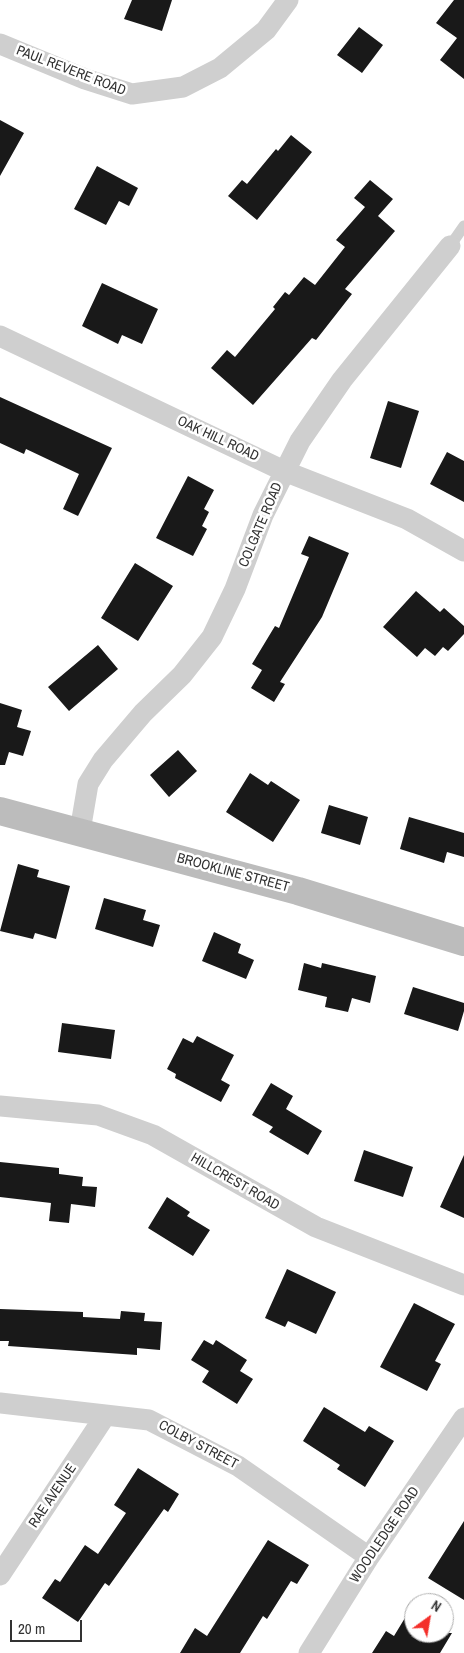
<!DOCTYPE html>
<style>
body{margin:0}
#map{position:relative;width:464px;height:1653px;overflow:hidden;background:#fff;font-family:"Archivo Narrow",sans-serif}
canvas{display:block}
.north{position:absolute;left:404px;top:1593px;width:50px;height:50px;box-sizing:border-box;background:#fff;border:1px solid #adadad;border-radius:50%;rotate:32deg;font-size:14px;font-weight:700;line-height:20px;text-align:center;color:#323232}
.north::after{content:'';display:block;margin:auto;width:18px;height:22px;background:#f42f2a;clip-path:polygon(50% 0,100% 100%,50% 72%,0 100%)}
.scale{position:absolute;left:10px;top:1620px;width:72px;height:22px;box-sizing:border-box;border:2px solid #323232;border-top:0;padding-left:6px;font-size:15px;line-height:18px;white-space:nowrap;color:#323232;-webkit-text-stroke:4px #fff;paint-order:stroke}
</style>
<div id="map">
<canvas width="464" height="1653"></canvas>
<div class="north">N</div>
<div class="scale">20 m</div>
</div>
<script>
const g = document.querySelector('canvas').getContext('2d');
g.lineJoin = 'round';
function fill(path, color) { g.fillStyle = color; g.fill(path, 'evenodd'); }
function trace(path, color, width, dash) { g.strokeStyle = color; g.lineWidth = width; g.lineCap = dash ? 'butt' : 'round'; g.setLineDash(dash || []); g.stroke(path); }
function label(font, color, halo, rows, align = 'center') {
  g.font = font + ' "Archivo Narrow",sans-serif'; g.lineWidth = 5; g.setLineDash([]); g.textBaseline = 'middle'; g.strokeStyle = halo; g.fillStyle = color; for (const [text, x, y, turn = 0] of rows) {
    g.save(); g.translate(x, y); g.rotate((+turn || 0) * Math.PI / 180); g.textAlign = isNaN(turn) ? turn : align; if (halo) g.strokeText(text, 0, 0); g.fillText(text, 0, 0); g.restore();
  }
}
fill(new Path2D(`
 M 132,0 L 172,0 L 162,31 L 124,19 Z
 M 454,0 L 464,0 L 464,79 L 440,60 L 457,38 L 436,23 Z
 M 359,27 L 383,45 L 362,73 L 337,55 Z
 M 0,120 L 24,133 L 0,176 Z
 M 291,135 L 312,152 L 257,220 L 228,196 L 242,180 L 247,184 L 276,149 L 278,151 Z
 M 97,166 L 138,188 L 129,206 L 119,201 L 106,225 L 74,209 Z
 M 370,180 L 393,199 L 378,216 L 395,231 L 345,289 L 352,294 L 316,340 L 312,338 L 253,405 L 211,368 L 227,350 L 235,357 L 275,309 L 273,307 L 285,292 L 289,295 L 304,277 L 315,285 L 345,247 L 336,240 L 365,207 L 354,198 Z
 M 102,283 L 158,309 L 142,344 L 122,335 L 118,344 L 82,326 Z
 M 0,397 L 112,448 L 78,516 L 63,509 L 79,474 L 26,449 L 24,454 L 0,443 Z
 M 388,401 L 419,411 L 401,468 L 370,458 Z
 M 447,452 L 464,461 L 464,502 L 430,484 Z
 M 188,476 L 214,490 L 204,509 L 209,512 L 202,526 L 207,529 L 193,556 L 156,538 Z
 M 309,536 L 349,553 L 322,617 L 280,682 L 285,684 L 274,702 L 251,688 L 262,670 L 252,664 L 275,626 L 279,628 L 309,557 L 301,554 Z
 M 135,563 L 173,586 L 138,641 L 101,618 Z
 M 416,591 L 440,612 L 444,608 L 464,626 L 464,634 L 448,651 L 443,647 L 435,656 L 425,648 L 417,657 L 383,627 Z
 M 98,645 L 118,669 L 69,711 L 48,687 Z
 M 0,703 L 22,710 L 17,727 L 31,731 L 23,756 L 9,752 L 5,765 L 0,765 Z
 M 178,750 L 197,771 L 169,797 L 150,775 Z
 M 250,773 L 268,785 L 271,781 L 300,800 L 273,842 L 226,812 Z
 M 329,805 L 368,817 L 360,845 L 321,833 Z
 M 409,817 L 464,833 L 464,857 L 447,852 L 444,863 L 400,849 Z
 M 18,864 L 39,870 L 37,877 L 70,886 L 56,939 L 35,933 L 33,939 L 0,931 Z
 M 104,898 L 146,910 L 143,920 L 160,925 L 153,947 L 95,929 Z
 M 214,932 L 241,944 L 238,953 L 254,960 L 246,979 L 202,961 Z
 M 304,963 L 321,968 L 322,963 L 376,976 L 370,1003 L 352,998 L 348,1012 L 325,1007 L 327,997 L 298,990 Z
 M 413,987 L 464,1003 L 464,1011 L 458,1031 L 404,1014 Z
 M 62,1023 L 115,1030 L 111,1059 L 58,1052 Z
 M 197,1036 L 234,1055 L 221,1080 L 230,1085 L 221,1102 L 175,1078 L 176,1074 L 167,1069 L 183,1038 L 193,1043 Z
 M 271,1083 L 293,1096 L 286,1109 L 322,1131 L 308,1155 L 269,1132 L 273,1127 L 252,1115 Z
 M 364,1150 L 413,1167 L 403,1197 L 354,1181 Z
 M 464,1155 L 464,1218 L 440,1207 Z
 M 0,1162 L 59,1168 L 59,1174 L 83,1177 L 82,1186 L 97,1187 L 95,1207 L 71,1204 L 69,1223 L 49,1221 L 51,1203 L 0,1197 Z
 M 167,1197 L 190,1212 L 187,1216 L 210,1230 L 193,1256 L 148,1228 Z
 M 287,1269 L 336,1292 L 316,1334 L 288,1321 L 285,1327 L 265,1318 Z
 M 414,1303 L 455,1324 L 435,1361 L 441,1364 L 427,1391 L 380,1367 Z
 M 0,1309 L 83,1312 L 83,1317 L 120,1319 L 121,1311 L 145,1313 L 144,1321 L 162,1322 L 160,1350 L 137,1348 L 137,1355 L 8,1346 L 9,1341 L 0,1341 Z
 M 204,1340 L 213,1345 L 216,1340 L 247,1360 L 240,1371 L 253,1379 L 237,1404 L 202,1382 L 209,1371 L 191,1360 Z
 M 324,1407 L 365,1432 L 369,1426 L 394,1441 L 365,1487 L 337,1469 L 340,1465 L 303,1441 Z
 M 138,1468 L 179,1494 L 168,1512 L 164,1509 L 109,1586 L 105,1583 L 78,1622 L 42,1598 L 55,1579 L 60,1582 L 85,1545 L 98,1554 L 126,1513 L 114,1505 Z
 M 464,1521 L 464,1600 L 428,1578 Z
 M 268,1540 L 309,1565 L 297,1584 L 291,1581 L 267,1619 L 263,1616 L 240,1653 L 180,1653 L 195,1628 L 207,1636 Z
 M 414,1603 L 414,1633 L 452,1633 L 440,1653 L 372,1653 L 386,1631 L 394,1636 Z`), '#191919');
trace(new Path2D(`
 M 450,246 L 464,226`), '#cfcfcf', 11);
trace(new Path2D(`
 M 0,44 L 85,79 L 132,94 L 183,87 L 220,68 L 266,30 L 288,0
 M 0,336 L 284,471 L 407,519 L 464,551
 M 80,831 L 88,784 L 103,760 L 143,713 L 182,675 L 212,637 L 235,589 L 263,515 L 300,441 L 342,380 L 450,246
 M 0,1106 L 98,1115 L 153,1135 L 316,1227 L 464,1285
 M 0,1403 L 149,1420 L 238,1466 L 369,1557
 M 0,1575 L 105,1416
 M 309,1653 L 369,1557 L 464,1418`), '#cfcfcf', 21);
trace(new Path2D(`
 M 0,811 L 298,891 L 464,942`), '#bcbcbc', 28);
label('14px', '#323232', '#fff', [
 ["PAUL REVERE ROAD",71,71,21],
 ["OAK HILL ROAD",218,439,25],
 ["COLGATE ROAD",261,525,-67],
 ["BROOKLINE STREET",233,873,15],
 ["HILLCREST ROAD",235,1182,30],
 ["COLBY STREET",198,1445,28],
 ["RAE AVENUE",53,1496,-56],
 ["WOODLEDGE ROAD",385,1535,-56]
]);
</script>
